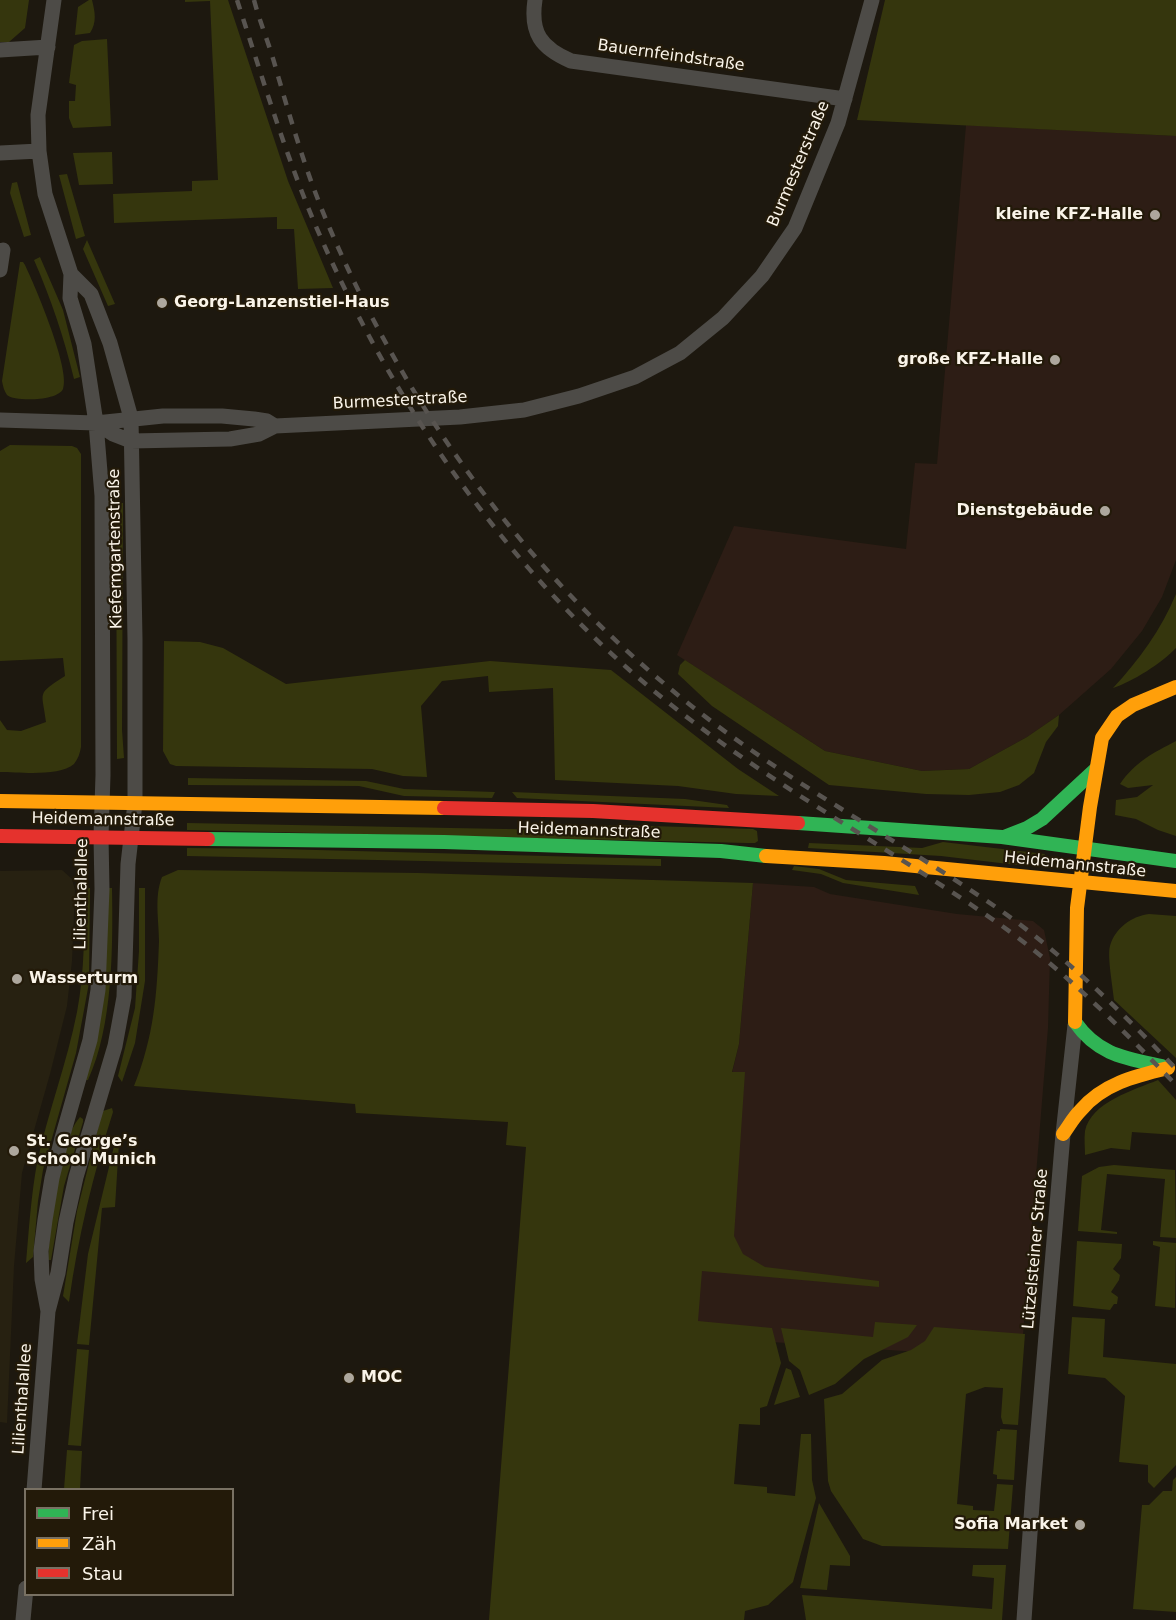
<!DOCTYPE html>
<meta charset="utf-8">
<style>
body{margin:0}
#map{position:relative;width:1176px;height:1620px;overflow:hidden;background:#1d180f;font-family:"DejaVu Sans",sans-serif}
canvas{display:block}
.legend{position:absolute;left:24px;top:1488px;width:210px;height:108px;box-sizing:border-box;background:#231a09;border:2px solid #797163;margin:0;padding:8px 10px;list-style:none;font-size:18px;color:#faf4e9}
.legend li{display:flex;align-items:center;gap:12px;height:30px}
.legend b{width:30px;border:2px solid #797163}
</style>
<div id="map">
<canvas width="1176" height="1620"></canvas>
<ul class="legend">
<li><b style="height:8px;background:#30b455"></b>Frei</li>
<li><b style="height:8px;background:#ff9f0a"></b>Zäh</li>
<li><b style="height:8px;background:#e5322d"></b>Stau</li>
</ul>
</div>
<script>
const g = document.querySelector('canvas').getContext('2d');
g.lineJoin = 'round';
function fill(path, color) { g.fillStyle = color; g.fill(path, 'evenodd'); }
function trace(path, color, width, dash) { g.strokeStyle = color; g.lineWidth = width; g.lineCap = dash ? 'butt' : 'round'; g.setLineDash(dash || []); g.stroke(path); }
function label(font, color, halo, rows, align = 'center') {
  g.font = font + ' "DejaVu Sans",sans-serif'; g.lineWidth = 4.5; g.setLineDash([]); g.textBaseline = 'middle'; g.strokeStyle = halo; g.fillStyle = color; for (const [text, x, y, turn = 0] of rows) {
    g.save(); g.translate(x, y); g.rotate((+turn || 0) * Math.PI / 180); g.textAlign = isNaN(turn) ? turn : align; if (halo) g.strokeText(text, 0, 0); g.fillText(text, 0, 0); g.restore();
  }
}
fill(new Path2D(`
 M 966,125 L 1176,136 L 1176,560 L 1162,597 L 1142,631 L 1111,669 L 1059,715 L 1027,737 L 969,769 L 922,771 L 825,751 L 677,655 L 734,526 L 906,549 L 915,463 L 937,464 Z
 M 753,883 L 814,887 L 830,894 L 957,914 L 1033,921 L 1044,930 L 1050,958 L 1048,1028 L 1021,1359 L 669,1335 L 739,1044 Z`), '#2d1d15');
fill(new Path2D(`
 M 62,870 L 72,879 L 75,890 L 72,961 L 67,1006 L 50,1074 L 22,1173 L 14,1266 L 7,1423 L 0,1422 L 0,871 Z`), '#272111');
fill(new Path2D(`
 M 0,0 L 29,0 L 25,28 L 9,42 L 0,42 Z
 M 89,0 L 92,0 C 95,12 97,22 90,33 L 75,35 L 78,7 Z
 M 185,0 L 228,0 L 288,181 L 333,288 L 298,289 L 294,229 L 277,229 L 277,217 L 114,223 L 113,194 L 192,191 L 192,181 L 218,180 L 210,1 L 185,2 Z
 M 885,0 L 1176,0 L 1176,136 L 857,120 Z
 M 107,39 L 111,126 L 73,128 L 69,118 L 69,101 L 75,101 L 76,85 L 69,83 L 74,45 L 82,41 Z
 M 112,152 L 113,184 L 79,185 L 73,153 Z
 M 67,174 L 85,236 L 76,239 L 59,175 Z
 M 17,182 L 31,235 L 24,237 L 10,193 L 12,183 Z
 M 87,240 L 115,304 L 108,306 L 83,249 Z
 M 40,257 L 63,310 L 80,377 L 74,379 C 64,337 51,299 34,260 Z
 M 20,262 L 23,262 L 25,265 C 35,286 71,370 63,389 C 58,401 15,402 7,395 C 4,391 3,386 2,381 Z
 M 10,445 L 72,446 L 77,448 L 81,454 L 81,747 C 80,753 78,759 74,764 C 59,777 19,772 0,772 L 0,720 L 7,730 L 21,731 L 46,722 C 42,690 36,695 65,676 L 63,658 L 0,661 L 0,451 Z
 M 116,503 L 123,503 L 122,730 L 124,758 L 117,759 Z
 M 1176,594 L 1176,648 C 1162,663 1132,682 1113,688 C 1139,660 1161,630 1176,594 Z
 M 164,641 L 200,642 L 223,648 L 286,684 L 490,661 L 611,670 L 738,769 L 779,796 L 736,794 L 678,786 L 555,780 L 553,688 L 489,692 L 488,676 L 442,681 L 421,706 L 427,777 L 403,776 L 372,769 L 176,766 L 170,764 L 163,751 Z
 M 685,660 L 825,751 L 922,771 L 969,769 L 1027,737 L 1059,715 L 1058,726 L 1046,742 L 1034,773 L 1019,785 L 1000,792 L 969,795 L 926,794 L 829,785 L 712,706 L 678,674 L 680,665 Z
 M 1176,741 L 1176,836 L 1158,830 L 1136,819 L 1115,815 L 1116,800 L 1137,797 L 1153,785 L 1128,788 L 1120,784 C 1135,762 1153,753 1176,741 Z
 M 188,778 L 366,781 L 404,789 L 495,792 L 492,798 L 404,796 L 359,786 L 188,785 Z
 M 512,792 L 685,799 L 727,805 L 729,808 L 517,798 Z
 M 187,823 L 558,830 L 616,825 L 753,829 L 757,831 L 758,841 L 755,843 L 747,843 L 187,830 Z
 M 943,842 L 1045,854 L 1041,865 L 1017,865 L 941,856 L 808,848 L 809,843 L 922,848 Z
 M 187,848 L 279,849 L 661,859 L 661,866 L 187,856 Z
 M 794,866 L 819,869 L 846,880 L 915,886 L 919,895 L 843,883 L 821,874 L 792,870 Z
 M 178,870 L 418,873 L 753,883 L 739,1044 L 732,1072 L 745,1072 L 734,1236 L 743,1254 L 765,1267 L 879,1281 L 879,1287 L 702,1271 L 698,1321 L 772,1328 L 781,1363 L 767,1406 L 760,1408 L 760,1425 L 739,1424 L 734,1484 L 767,1487 L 767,1493 L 795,1496 L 801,1434 L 811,1434 L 812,1480 L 816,1498 L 793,1582 L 768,1605 L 745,1611 L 744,1620 L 489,1620 L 526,1147 L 506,1145 L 508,1122 L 356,1113 L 355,1104 L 134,1086 C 154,1036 157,995 159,941 C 159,920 154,897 162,877 Z
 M 85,888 L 90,888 L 89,983 L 76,1053 L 43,1170 L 38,1201 L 33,1257 L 26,1263 C 29,1229 31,1196 37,1163 C 48,1112 67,1063 77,1012 C 85,971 84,930 85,888 Z
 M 108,888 L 112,888 C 113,947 113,1026 88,1080 L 84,1080 Z
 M 139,888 L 145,888 L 145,981 L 135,1043 L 122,1082 L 118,1076 L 135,1008 L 139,951 Z
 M 1149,914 L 1176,916 L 1176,1058 L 1114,1000 C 1113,988 1107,956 1110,946 C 1115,928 1132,916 1149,914 Z
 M 1158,1080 L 1176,1100 L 1176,1135 L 1132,1132 L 1130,1150 L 1111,1148 L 1085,1155 C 1085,1148 1084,1139 1085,1131 C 1091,1102 1134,1090 1158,1080 Z
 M 112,1108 L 113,1112 C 93,1175 78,1237 69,1302 L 63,1296 L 77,1211 L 101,1116 L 103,1111 Z
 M 80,1117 L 83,1119 L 83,1122 L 64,1186 L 51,1260 L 48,1260 C 51,1224 56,1145 80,1117 Z
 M 115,1142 L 119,1143 L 115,1207 L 102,1208 L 89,1345 L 77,1344 L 88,1254 Z
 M 1114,1165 L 1175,1170 L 1176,1238 L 1160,1237 L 1165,1179 L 1107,1174 L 1101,1230 L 1117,1232 L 1117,1234 L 1078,1231 L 1082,1176 L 1099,1167 Z
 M 1077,1241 L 1122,1244 L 1121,1258 L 1113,1269 L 1120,1275 L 1119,1280 L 1111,1292 L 1118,1297 L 1117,1304 L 1114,1304 L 1110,1310 L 1073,1306 Z
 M 1153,1241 L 1176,1243 L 1175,1308 L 1155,1306 L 1160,1247 L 1153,1245 Z
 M 1072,1317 L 1105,1319 L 1103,1357 L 1176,1364 L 1176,1465 L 1154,1488 L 1148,1482 L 1148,1465 L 1119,1462 L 1125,1396 L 1105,1378 L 1068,1374 Z
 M 875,1322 L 917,1325 L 908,1337 L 864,1359 L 835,1384 L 809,1395 L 800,1370 L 789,1361 L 781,1328 L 873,1337 Z
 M 934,1327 L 1025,1334 L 1018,1425 L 1003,1424 L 1001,1417 L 1003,1388 L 985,1387 L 966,1394 L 957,1504 L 973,1506 L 973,1510 L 994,1511 L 997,1484 L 1013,1485 L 1008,1549 L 882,1546 L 863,1539 L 831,1491 L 828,1481 L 824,1399 L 842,1394 L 882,1360 L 911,1350 L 925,1341 Z
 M 77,1349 L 89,1350 L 81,1446 L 68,1445 Z
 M 786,1368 L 791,1370 L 800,1397 L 774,1405 Z
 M 1000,1429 L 1017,1430 L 1014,1480 L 997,1479 L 997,1475 L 993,1474 L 997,1431 L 1000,1431 Z
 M 67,1450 L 82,1451 L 80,1489 L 64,1489 Z
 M 1176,1477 L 1176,1612 L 1133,1609 L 1142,1505 L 1149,1505 L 1163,1491 L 1172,1491 L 1173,1480 Z
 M 819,1503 L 850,1556 L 850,1566 L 830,1565 L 827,1590 L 800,1588 Z
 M 973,1565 L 1006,1565 L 1002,1620 L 806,1620 L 802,1595 L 992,1609 L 994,1578 L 972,1576 Z`), '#35360d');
trace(new Path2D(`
 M 535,0 C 530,33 541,48 571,61 L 845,99
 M 0,50 L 48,47
 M 0,153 L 39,151
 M 0,251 L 3,250 L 0,270
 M 0,420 L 96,423 L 163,416 L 222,416 L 254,419 L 267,421 L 275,426
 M 96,423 L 113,434 L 131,441 L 230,439 L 259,434 L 275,426 L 460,417 L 524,410 L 579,396 L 635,377 L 680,353 L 723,318 L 762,276 L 795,228 L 838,123 L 872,0
 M 48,1311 L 42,1279 L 41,1251 L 45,1220 L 52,1178 L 62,1138 L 90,1040 L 98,990 L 102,889 L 101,837 L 103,775 L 102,496 L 96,423 L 84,344 L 70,298 L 71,274 L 45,194 L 39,151 L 38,115 L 54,0
 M 34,1490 L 48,1311 L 58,1273 L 66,1222 L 76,1177 L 115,1046 L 124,997 L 128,864 L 135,803 L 135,639 L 131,418 L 110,343 L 91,294 L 71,274
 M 23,1620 L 26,1588
 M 1024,1620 L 1033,1490 L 1063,1134 L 1075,1025`), '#4d4b47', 15);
trace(new Path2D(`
 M 798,823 L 1002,837 L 1176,861
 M 1004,837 L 1027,828 L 1042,819 L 1096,769
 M 208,839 L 444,842 L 721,851 L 766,856
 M 1075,1022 C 1098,1055 1125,1058 1162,1066`), '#30b455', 14);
trace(new Path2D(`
 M 0,801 L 444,808
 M 766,856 L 884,863 L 1176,891
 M 1075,1022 L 1077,908 L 1090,807 L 1102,738 L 1117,716 L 1133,705 L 1176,687
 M 1063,1134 C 1069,1126 1073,1118 1080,1111 C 1102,1084 1135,1076 1168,1068`), '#ff9f0a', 14);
trace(new Path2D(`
 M 444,808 L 593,811 L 798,823
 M 0,836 L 208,839`), '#e5322d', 14);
trace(new Path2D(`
 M 237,0 C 263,79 287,161 321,238 C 404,425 527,597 692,721 C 788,794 895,852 995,921 C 1061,967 1120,1027 1176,1085
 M 254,0 C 260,23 270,46 276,69 C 292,124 307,176 330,229 C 420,438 563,620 751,750 C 833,807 921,855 1003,912 C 1066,957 1123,1013 1176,1069`), '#585450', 4.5, [10, 10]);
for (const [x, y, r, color] of [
 [1155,215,6,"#ada79d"],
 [162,303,6,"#ada79d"],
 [1055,360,6,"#ada79d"],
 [1105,511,6,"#ada79d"],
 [17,979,6,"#ada79d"],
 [14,1151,6,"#ada79d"],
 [349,1378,6,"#ada79d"],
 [1080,1525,6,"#ada79d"]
]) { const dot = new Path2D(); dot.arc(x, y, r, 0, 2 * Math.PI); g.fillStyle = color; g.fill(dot); trace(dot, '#231a09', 2); }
label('16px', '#faf4e9', '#231a09', [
 ["Bauernfeindstraße",671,56,8],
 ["Burmesterstraße",799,164,-67],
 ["Burmesterstraße",400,401,-3],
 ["Kieferngartenstraße",116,549,-91],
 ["Heidemannstraße",103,820,1],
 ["Heidemannstraße",589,831,2],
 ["Heidemannstraße",1075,865,6],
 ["Lilienthalallee",82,894,-89],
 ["Lützelsteiner Straße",1036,1249,-85],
 ["Lilienthalallee",23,1399,-86]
]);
label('bold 16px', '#faf4e9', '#231a09', [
 ["kleine KFZ-Halle",1143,215],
 ["Georg-Lanzenstiel-Haus",174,303,"left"],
 ["große KFZ-Halle",1043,360],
 ["Dienstgebäude",1093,511],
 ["Wasserturm",29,979,"left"],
 ["St. George’s",26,1142,"left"],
 ["School Munich",26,1160,"left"],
 ["MOC",361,1378,"left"],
 ["Sofia Market",1068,1525]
], 'right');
</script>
